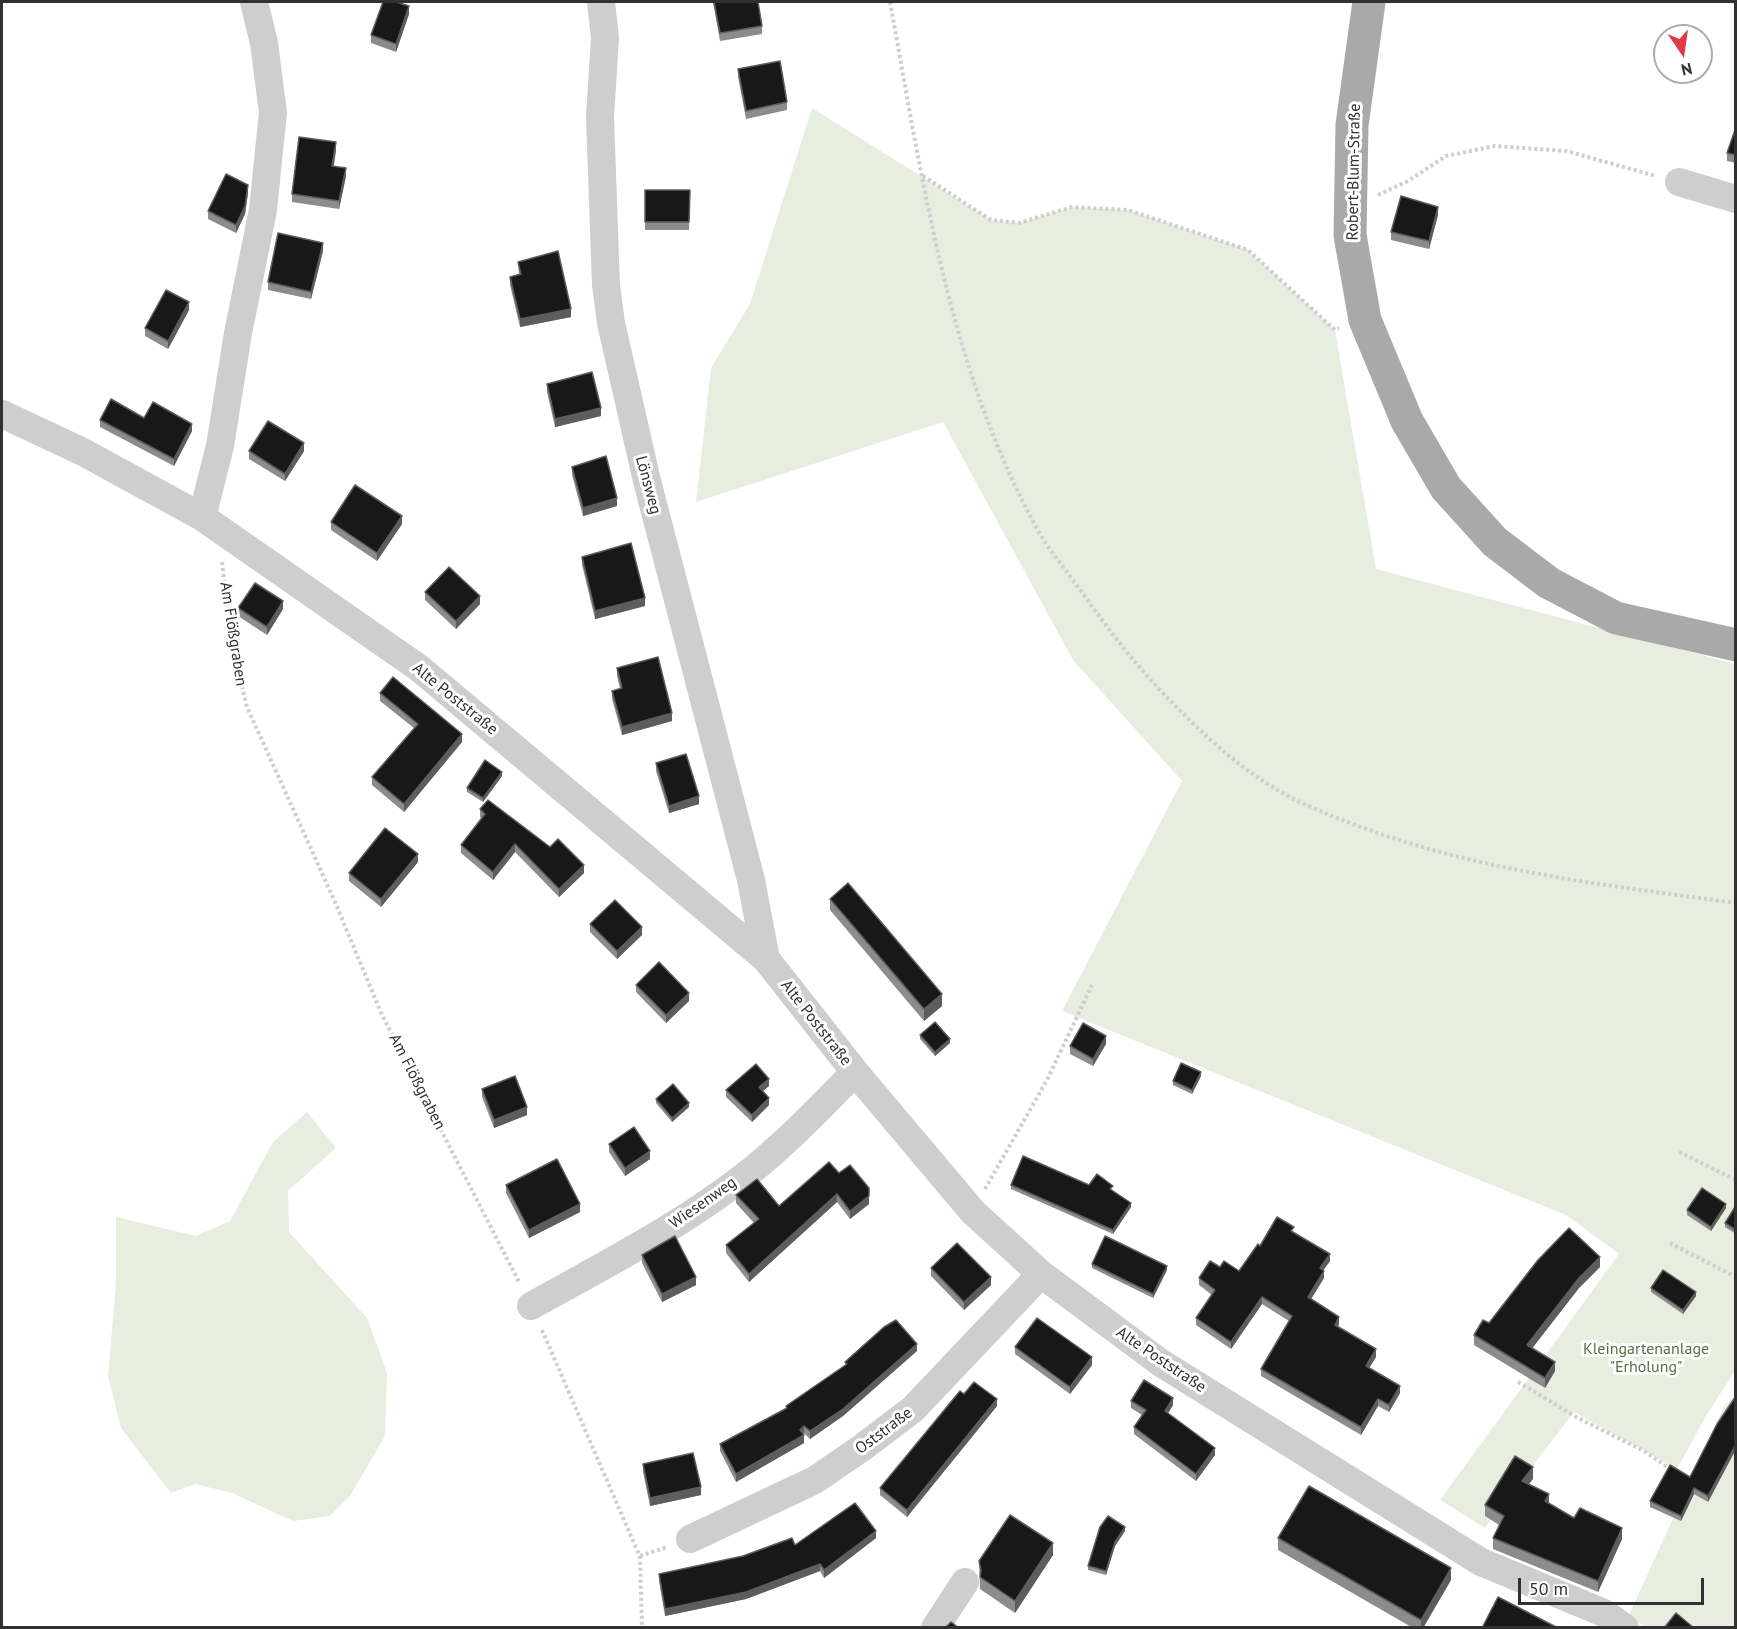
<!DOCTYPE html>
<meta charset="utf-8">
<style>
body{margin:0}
#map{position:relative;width:1737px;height:1629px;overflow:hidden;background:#fff;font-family:"PT Sans",sans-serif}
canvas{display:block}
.frame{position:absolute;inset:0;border:3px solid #313131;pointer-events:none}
.north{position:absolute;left:1653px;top:24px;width:60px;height:60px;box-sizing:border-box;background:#fff;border:2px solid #adadad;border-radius:50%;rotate:167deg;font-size:16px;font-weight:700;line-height:24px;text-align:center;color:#313131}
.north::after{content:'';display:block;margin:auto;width:21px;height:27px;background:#e23948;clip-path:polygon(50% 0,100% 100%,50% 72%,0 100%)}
.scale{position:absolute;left:1518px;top:1578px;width:186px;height:27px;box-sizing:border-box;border:3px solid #313131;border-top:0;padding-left:8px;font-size:18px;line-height:21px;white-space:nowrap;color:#313131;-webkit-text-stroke:4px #fff;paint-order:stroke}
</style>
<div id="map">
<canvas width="1737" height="1629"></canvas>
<div class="frame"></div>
<div class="north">N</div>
<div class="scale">50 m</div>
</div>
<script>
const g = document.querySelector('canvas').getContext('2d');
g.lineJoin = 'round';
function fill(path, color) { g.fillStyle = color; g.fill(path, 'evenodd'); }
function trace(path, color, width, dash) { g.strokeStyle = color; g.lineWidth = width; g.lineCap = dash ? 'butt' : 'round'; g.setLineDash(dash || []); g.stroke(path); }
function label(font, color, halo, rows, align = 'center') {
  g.font = font + ' "PT Sans",sans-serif'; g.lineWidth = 6; g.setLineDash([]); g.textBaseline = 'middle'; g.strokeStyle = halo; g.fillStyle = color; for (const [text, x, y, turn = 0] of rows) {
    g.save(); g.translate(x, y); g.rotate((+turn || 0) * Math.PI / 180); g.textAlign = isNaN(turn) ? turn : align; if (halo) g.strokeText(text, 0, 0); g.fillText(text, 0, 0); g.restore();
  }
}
fill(new Path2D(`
 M 812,108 L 991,220 L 1019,223 L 1072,207 L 1128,210 L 1248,250 L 1335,330 L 1376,569 L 1735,664 L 1735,1371 L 1706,1416 L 1677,1469 L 1574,1412 L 1485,1528 L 1440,1500 L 1619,1254 L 1566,1215 L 1062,1011 L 1182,781 L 1073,660 L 943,422 L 696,502 L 711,368 L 750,304 Z
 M 307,1112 L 336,1148 L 288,1191 L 289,1232 L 367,1318 L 387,1373 L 385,1436 L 350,1496 L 330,1516 L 293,1521 L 232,1493 L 195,1484 L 171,1493 L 121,1428 L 108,1376 L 116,1283 L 116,1217 L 196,1236 L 230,1221 L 273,1142 Z
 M 1735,1395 L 1735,1627 L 1647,1627 L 1628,1617 L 1724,1407 Z`), '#e7eee0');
trace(new Path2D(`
 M 890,2 C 923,182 949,372 1040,534 C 1049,550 1062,564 1072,579 C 1100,617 1126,654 1158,688 C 1202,734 1246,777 1304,804 C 1447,868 1583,882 1736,903
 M 923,176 L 991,220 L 1019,223 L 1072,207 L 1128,210 L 1248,250 L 1335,330 L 1339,328
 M 1378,195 L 1408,181 L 1446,156 L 1495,146 L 1566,151 L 1656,176
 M 222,562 L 231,641 L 247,707 L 335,902 L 382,1015 L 519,1282
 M 1679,1152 L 1736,1180
 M 985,1189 L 1047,1080 L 1092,985
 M 1670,1243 L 1736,1277
 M 542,1330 L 640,1557 L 642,1628
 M 1518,1382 L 1576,1417 L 1644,1451 L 1672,1470
 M 640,1556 L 667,1547
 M 1736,1569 L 1736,1574`), '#cecece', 4, [3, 3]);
trace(new Path2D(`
 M 601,2 L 605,38 L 600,117 L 606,285 L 611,323 L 647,481 L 751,880 L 766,959
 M 1679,182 L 1736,199
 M 2,414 L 83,452 L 202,517 L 419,668 L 766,959 L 855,1072 L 973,1212 L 1041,1274 L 1161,1363 L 1481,1562 L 1604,1613 L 1625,1628
 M 202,517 L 220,446 L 238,333 L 263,210 L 270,141 L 273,113 L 264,43 L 254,2
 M 531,1306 C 608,1263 687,1223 756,1167 C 791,1138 823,1105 855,1072
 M 690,1539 L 815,1480 L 863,1447 L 913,1409 L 1041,1274
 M 935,1628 L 965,1582`), '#cecece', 28);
trace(new Path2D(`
 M 1369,2 L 1352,125 L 1350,235 L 1365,320 L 1407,421 L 1446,488 L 1495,542 L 1549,583 L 1616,618 L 1736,645`), '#a9a9a9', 33);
fill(new Path2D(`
 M 713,2 L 758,2 L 762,26 L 762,34 L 720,41 Z
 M 409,14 L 396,52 L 371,43 L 371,35 Z
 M 738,69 L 787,102 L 787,110 L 746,119 L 738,77 Z
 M 1736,130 L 1736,163 L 1727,161 L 1727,153 Z
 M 336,150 L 334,166 L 346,176 L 339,209 L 292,202 L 292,194 Z
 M 645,190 L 690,190 L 689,230 L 645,230 Z
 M 248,193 L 245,214 L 236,233 L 208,219 L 208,211 Z
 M 1438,215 L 1429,249 L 1391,240 L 1391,232 Z
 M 323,251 L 311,299 L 268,290 L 268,282 Z
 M 518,262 L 571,317 L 520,327 L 510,285 L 510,277 L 519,275 Z
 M 189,310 L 168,349 L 145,336 L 145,328 Z
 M 547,384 L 601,416 L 555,427 L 547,392 Z
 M 144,418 L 192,431 L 174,466 L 100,427 L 100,420 Z
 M 249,451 L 304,451 L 285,481 L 249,459 Z
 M 572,467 L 617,506 L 583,516 L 572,475 Z
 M 331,522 L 402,524 L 377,561 L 331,530 Z
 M 582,557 L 645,606 L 595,619 L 582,565 Z
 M 425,592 L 480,604 L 456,629 L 425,600 Z
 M 238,608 L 283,609 L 267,635 L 238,616 Z
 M 617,668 L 672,721 L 622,735 L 612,699 L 612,691 L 620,689 L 617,676 Z
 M 380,693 L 462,742 L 404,812 L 372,785 L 372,777 L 414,728 L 380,701 Z
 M 656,763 L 699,804 L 669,813 L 656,771 Z
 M 502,776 L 483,802 L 467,792 L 467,788 Z
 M 480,809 L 584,873 L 559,897 L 515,852 L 493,880 L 461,853 L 461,845 L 481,818 L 480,817 Z
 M 418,862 L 381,907 L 349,881 L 349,873 Z
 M 830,899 L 942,1006 L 924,1021 L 830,910 Z
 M 590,924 L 642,935 L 617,959 L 590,932 Z
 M 636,985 L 689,1001 L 666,1023 L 636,992 Z
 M 920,1035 L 950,1043 L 935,1056 L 920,1039 Z
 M 1106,1044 L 1093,1066 L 1070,1054 L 1070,1046 Z
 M 1201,1076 L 1192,1094 L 1173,1085 L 1173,1081 Z
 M 769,1086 L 763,1091 L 769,1105 L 752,1122 L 726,1097 L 726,1090 Z
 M 482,1089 L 527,1115 L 494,1128 L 482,1097 Z
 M 656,1099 L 689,1107 L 672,1122 L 656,1103 Z
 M 609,1144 L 650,1159 L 625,1176 L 609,1152 Z
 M 839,1173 L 869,1204 L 850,1219 L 837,1202 L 749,1282 L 726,1253 L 726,1245 L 754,1223 L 736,1203 L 736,1195 L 779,1206 Z
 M 506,1185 L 580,1212 L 529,1238 L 506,1193 Z
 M 1011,1185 L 1089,1185 L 1113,1190 L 1112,1190 L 1131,1207 L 1113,1234 L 1011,1189 Z
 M 1736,1207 L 1736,1234 L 1725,1227 L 1725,1223 Z
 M 1726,1208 L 1711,1231 L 1687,1215 L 1687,1210 Z
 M 1294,1232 L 1330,1261 L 1323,1270 L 1324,1278 L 1311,1299 L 1339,1324 L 1338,1327 L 1376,1357 L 1369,1368 L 1400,1393 L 1389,1412 L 1378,1406 L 1361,1435 L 1261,1376 L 1261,1369 L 1289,1321 L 1262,1304 L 1231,1349 L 1196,1325 L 1196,1318 L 1212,1295 L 1199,1285 L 1199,1278 L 1220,1267 L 1239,1271 L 1260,1246 Z
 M 642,1255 L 696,1285 L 662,1302 L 642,1263 Z
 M 1092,1264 L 1167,1270 L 1153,1298 L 1092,1268 Z
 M 1600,1267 L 1579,1288 L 1532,1348 L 1555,1371 L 1545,1388 L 1474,1345 L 1474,1335 L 1489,1323 Z
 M 931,1268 L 991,1285 L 964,1310 L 931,1276 Z
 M 1651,1288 L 1696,1296 L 1683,1314 L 1651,1292 Z
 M 1015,1347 L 1092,1365 L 1070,1394 L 1015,1354 Z
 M 917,1351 L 843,1416 L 810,1439 L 804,1433 L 804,1443 L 736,1482 L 720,1451 L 720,1444 L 786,1409 L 786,1406 L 845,1366 L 845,1362 Z
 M 964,1394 L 997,1406 L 907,1517 L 880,1495 L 880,1488 Z
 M 1736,1396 L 1736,1449 L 1708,1502 L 1694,1494 L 1681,1521 L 1650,1507 L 1650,1501 L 1690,1477 Z
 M 1131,1401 L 1173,1405 L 1168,1413 L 1215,1455 L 1196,1481 L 1134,1434 L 1134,1427 L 1142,1415 L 1131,1408 Z
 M 643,1464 L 701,1495 L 650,1506 L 643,1472 Z
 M 1533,1479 L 1529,1484 L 1549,1503 L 1574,1518 L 1622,1539 L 1598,1592 L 1493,1549 L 1493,1538 L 1499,1525 L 1485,1516 L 1485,1505 Z
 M 1125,1531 L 1115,1546 L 1106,1575 L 1088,1570 L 1088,1566 Z
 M 876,1538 L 824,1578 L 820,1571 L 746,1599 L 665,1616 L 659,1581 L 659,1574 L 795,1545 Z
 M 1278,1538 L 1451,1580 L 1423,1628 L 1413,1628 L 1278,1550 Z
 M 1053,1555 L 1015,1613 L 980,1589 L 979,1561 Z`), '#8c8c8c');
fill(new Path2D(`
 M 409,6 L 409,14 L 396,52 L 396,44 Z
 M 336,142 L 336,150 L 332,174 L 332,166 Z
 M 346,168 L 346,176 L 339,209 L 339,201 Z
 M 248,185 L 248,193 L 245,214 L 236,233 L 236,225 Z
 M 1438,207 L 1438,215 L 1429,249 L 1429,241 Z
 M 323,243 L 323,251 L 311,299 L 311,292 Z
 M 189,302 L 189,310 L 168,349 L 168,341 Z
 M 571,309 L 571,317 L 520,327 L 520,319 Z
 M 601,408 L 601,416 L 555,427 L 555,419 Z
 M 192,424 L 192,431 L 174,466 L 174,459 Z
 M 304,443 L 304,451 L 285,481 L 285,474 Z
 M 617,498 L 617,506 L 583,516 L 583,508 Z
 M 402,516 L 402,524 L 377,561 L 377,553 Z
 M 480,596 L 480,604 L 456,629 L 456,621 Z
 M 645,598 L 645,606 L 595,619 L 595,611 Z
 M 283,601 L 283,609 L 267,635 L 267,627 Z
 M 672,713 L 672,721 L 622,735 L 622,727 Z
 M 462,734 L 462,742 L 404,812 L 404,804 Z
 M 502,772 L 502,776 L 483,802 L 483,798 Z
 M 699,796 L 699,804 L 669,813 L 669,806 Z
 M 515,844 L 515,852 L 493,880 L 493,872 Z
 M 418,854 L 418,862 L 381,907 L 381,899 Z
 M 584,865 L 584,873 L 559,897 L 559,889 Z
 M 642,927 L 642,935 L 617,959 L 617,951 Z
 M 689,993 L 689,1001 L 666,1023 L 666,1015 Z
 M 942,994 L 942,1006 L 924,1021 L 924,1009 Z
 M 1106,1036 L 1106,1044 L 1093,1066 L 1093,1059 Z
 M 950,1039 L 950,1043 L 935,1056 L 935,1052 Z
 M 1201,1072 L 1201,1076 L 1192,1094 L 1192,1090 Z
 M 769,1079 L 769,1086 L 759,1094 L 759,1087 Z
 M 769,1098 L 769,1105 L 752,1122 L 752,1115 Z
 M 689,1103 L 689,1107 L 672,1122 L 672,1118 Z
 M 527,1107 L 527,1115 L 494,1128 L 494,1120 Z
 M 650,1151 L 650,1159 L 625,1176 L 625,1168 Z
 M 837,1194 L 837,1202 L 749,1282 L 749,1274 Z
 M 869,1196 L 869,1204 L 850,1219 L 850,1211 Z
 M 1131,1203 L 1131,1207 L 1113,1234 L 1113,1230 Z
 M 580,1204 L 580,1212 L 529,1238 L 529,1230 Z
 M 1726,1204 L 1726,1208 L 1711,1231 L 1711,1227 Z
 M 1330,1254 L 1330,1261 L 1320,1275 L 1320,1268 Z
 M 1600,1257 L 1600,1267 L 1579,1288 L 1527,1355 L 1527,1345 L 1579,1278 Z
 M 1167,1266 L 1167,1270 L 1153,1298 L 1153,1294 Z
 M 1324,1271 L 1324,1278 L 1308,1304 L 1308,1297 Z
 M 696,1277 L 696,1285 L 662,1302 L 662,1294 Z
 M 991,1277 L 991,1285 L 964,1310 L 964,1302 Z
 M 1696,1292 L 1696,1296 L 1683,1314 L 1683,1310 Z
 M 1262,1297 L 1262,1304 L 1231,1349 L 1231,1342 Z
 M 1339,1317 L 1339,1324 L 1335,1332 L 1335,1325 Z
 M 917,1344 L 917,1351 L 843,1416 L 810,1439 L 810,1431 Z
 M 1376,1349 L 1376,1357 L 1366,1373 L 1366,1366 Z
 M 1092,1357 L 1092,1365 L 1070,1394 L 1070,1387 Z
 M 1555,1362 L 1555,1371 L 1545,1388 L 1545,1378 Z
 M 1400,1386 L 1400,1393 L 1389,1412 L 1389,1405 Z
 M 1173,1398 L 1173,1405 L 1165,1418 L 1165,1411 Z
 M 997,1399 L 997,1406 L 907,1517 L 907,1510 Z
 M 1378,1399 L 1378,1406 L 1361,1435 L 1361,1427 Z
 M 804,1426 L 804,1433 L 800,1437 L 800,1430 Z
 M 804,1435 L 804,1443 L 736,1482 L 736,1474 Z
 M 1736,1444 L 1736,1449 L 1708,1502 L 1708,1496 Z
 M 1215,1448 L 1215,1455 L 1196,1481 L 1196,1474 Z
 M 1533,1467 L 1533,1479 L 1522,1492 L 1522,1481 Z
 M 701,1487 L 701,1495 L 650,1506 L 650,1498 Z
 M 1694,1488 L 1694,1494 L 1681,1521 L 1681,1516 Z
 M 1549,1494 L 1549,1505 L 1545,1501 Z
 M 1125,1527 L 1125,1531 L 1115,1546 L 1106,1575 L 1106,1571 L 1115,1542 Z
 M 1622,1528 L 1622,1539 L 1598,1592 L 1598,1581 Z
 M 876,1531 L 876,1538 L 824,1578 L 824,1570 Z
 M 1053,1543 L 1053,1555 L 1015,1613 L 1015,1601 Z
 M 820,1564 L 820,1571 L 746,1599 L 665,1616 L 665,1609 Z
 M 1451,1568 L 1451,1580 L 1423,1628 L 1421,1628 L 1421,1620 Z`), '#5d5d5d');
const building = new Path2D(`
 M 383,2 L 396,2 L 409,6 L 396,44 L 371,35 Z
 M 714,2 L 758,2 L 762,26 L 720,33 Z
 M 780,61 L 787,102 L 746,111 L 738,69 Z
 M 1735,130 L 1736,130 L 1736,155 L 1727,153 Z
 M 299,137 L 336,142 L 332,166 L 346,168 L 339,201 L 292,194 Z
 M 226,174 L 248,185 L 245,206 L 236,225 L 208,211 Z
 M 645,190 L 690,190 L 689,222 L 645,222 Z
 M 1401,196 L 1438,207 L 1429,241 L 1391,232 Z
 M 278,233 L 323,243 L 311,292 L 268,282 Z
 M 558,251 L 571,309 L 520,319 L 510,277 L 521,274 L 518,262 Z
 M 166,290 L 189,302 L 168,341 L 145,328 Z
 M 592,372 L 601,408 L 555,419 L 547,384 Z
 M 111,399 L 144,418 L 153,402 L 192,424 L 174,459 L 100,420 Z
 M 268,421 L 304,443 L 285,474 L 249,451 Z
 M 606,456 L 617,498 L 583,508 L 572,467 Z
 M 355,485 L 402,516 L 377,553 L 331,522 Z
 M 631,543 L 645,598 L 595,611 L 582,557 Z
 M 449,567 L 480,596 L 456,621 L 425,592 Z
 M 255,583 L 283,601 L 267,627 L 238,608 Z
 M 658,657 L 672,713 L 622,727 L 612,691 L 622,688 L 617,668 Z
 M 393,677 L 462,734 L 404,804 L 372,777 L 418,724 L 380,693 Z
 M 686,754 L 699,796 L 669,806 L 656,763 Z
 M 485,760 L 502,772 L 483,798 L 467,788 Z
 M 488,800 L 550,847 L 558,839 L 584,865 L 559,889 L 515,844 L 493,872 L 461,845 L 485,814 L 480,809 Z
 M 385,828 L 418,854 L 381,899 L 349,873 Z
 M 848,883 L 942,994 L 924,1009 L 830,899 Z
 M 615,900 L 642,927 L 617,951 L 590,924 Z
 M 659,962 L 689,993 L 666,1015 L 636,985 Z
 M 935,1022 L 950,1039 L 935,1052 L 920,1035 Z
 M 1083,1023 L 1106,1036 L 1093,1059 L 1070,1046 Z
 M 1181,1063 L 1201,1072 L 1192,1090 L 1173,1081 Z
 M 756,1064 L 769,1079 L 759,1087 L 769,1098 L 752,1115 L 726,1090 Z
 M 515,1076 L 527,1107 L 494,1120 L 482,1089 Z
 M 673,1084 L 689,1103 L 672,1118 L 656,1099 Z
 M 634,1127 L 650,1151 L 625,1168 L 609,1144 Z
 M 1023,1156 L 1089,1185 L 1097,1174 L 1113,1186 L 1110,1189 L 1131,1203 L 1113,1230 L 1011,1185 Z
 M 557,1159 L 580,1204 L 529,1230 L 506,1185 Z
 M 829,1162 L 839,1173 L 850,1165 L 869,1188 L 869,1196 L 850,1211 L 837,1194 L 749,1274 L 726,1245 L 759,1219 L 736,1195 L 757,1179 L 779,1206 Z
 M 1702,1188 L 1726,1204 L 1711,1227 L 1687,1210 Z
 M 1735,1207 L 1736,1207 L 1736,1230 L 1725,1223 Z
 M 1277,1217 L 1294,1227 L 1291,1231 L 1330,1254 L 1320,1268 L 1324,1271 L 1308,1297 L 1339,1317 L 1335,1325 L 1376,1349 L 1366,1366 L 1400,1386 L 1389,1405 L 1378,1399 L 1361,1427 L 1261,1369 L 1292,1316 L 1262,1297 L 1231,1342 L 1196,1318 L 1215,1290 L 1199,1278 L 1210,1261 L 1220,1267 L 1224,1261 L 1239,1271 L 1258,1244 L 1260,1246 Z
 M 1569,1228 L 1600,1257 L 1579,1278 L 1527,1345 L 1555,1362 L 1545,1378 L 1474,1335 L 1483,1320 L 1489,1323 L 1538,1260 Z
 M 675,1236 L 696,1277 L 662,1294 L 642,1255 Z
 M 1105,1236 L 1167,1266 L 1153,1294 L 1092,1264 Z
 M 957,1243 L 991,1277 L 964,1302 L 931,1268 Z
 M 1663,1270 L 1696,1292 L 1683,1310 L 1651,1288 Z
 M 1037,1318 L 1092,1357 L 1070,1387 L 1015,1347 Z
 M 896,1320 L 917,1344 L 843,1409 L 810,1431 L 804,1426 L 800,1430 L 804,1435 L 736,1474 L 720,1444 L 787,1408 L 786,1406 L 847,1364 L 845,1362 L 884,1327 Z
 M 1144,1380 L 1173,1398 L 1165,1411 L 1215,1448 L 1196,1474 L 1134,1427 L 1146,1410 L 1131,1401 Z
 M 974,1382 L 997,1399 L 907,1510 L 880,1488 L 960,1391 L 964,1394 Z
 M 1736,1396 L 1736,1444 L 1708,1496 L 1694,1488 L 1681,1516 L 1650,1501 L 1670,1465 L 1690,1477 L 1717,1424 Z
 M 693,1453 L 701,1487 L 650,1498 L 643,1464 Z
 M 1515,1456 L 1533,1467 L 1522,1481 L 1549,1494 L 1545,1501 L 1574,1518 L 1580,1508 L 1622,1528 L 1598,1581 L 1493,1538 L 1504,1516 L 1485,1505 Z
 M 1309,1486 L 1451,1568 L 1421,1620 L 1278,1538 Z
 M 855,1503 L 876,1531 L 824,1570 L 820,1564 L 746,1592 L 665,1609 L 659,1574 L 743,1556 L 792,1538 L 795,1545 Z
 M 1010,1515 L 1053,1543 L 1015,1601 L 980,1577 L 981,1570 L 979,1561 Z
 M 1108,1516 L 1125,1527 L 1115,1542 L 1106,1571 L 1088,1566 L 1100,1527 Z
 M 1498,1597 L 1558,1628 L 1482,1628 Z
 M 1676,1613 L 1694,1628 L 1664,1628 Z
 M 951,1622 L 959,1628 L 945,1628 Z`);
fill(building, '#181818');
trace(building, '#5d5d5d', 1.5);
label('16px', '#313131', '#fff', [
 ["Robert-Blum-Straße",1354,172,-89],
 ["Lönsweg",648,485,75],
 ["Am Flößgraben",233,634,81],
 ["Alte Poststraße",455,699,39],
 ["Alte Poststraße",816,1023,52],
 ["Am Flößgraben",417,1082,63],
 ["Wiesenweg",703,1203,-35],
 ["Alte Poststraße",1161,1360,34],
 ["Oststraße",884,1431,-37]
]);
label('16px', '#556d3f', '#fff', [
 ["Kleingartenanlage",1646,1349],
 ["\"Erholung\"",1646,1367]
]);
</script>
